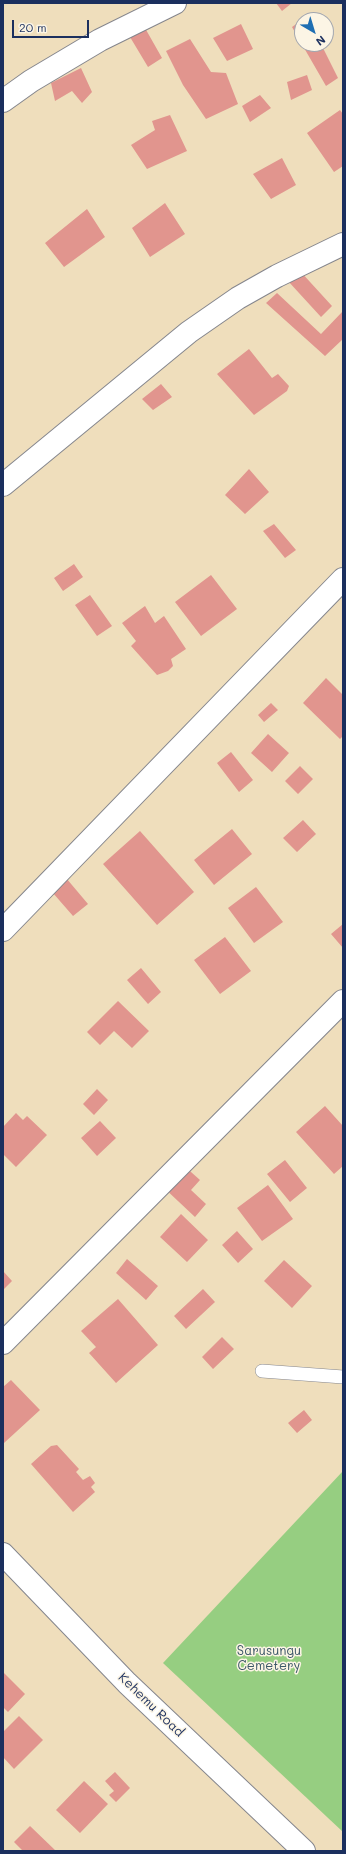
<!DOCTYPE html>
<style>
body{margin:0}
#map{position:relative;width:346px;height:1854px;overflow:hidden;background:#efdebc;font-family:Mali,sans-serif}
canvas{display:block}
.frame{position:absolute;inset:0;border:4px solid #1b2f5e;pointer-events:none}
.north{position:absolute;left:294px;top:12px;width:40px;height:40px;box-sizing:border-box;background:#fcf5e5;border:1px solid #a2a6af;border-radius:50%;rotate:142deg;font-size:11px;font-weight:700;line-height:16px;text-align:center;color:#1b2f5e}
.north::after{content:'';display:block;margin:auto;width:14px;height:18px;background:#1f6fb2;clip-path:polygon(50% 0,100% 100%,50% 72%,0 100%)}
.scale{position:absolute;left:12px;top:20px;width:77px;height:18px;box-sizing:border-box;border:2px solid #1b2f5e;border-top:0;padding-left:5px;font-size:12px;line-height:14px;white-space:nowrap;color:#1b2f5e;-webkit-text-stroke:3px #fcf5e5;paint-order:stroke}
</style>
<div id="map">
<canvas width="346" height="1854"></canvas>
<div class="frame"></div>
<div class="north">N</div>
<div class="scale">20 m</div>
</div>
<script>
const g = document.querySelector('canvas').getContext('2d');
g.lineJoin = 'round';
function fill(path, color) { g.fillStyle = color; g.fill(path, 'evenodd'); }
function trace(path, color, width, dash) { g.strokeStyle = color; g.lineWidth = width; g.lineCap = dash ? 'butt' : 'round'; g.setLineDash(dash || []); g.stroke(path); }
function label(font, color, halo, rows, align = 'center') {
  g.font = font + ' Mali,sans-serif'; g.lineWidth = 3; g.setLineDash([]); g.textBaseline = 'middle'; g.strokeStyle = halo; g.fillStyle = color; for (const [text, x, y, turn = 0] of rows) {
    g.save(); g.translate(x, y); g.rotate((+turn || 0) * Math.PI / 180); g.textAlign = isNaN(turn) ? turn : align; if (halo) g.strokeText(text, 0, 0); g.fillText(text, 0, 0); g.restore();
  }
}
fill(new Path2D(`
 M 343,1471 L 343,1832 L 163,1663 Z`), '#96ce81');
fill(new Path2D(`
 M 276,3 L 292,3 L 282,11 Z
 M 302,20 L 302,44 L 321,44 L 338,78 L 326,86 L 292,27 Z
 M 241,24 L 253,49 L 227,61 L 213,38 Z
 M 145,28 L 162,58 L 148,67 L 130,37 Z
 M 190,39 L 211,72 L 226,73 L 238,104 L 206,119 L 183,85 L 166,51 Z
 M 81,68 L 92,92 L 82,103 L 72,91 L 55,101 L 51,83 Z
 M 307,75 L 312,90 L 291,100 L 287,82 Z
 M 260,95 L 271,108 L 250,122 L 242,106 Z
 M 340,110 L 343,114 L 343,166 L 334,172 L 307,133 Z
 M 170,115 L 187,151 L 147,169 L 131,145 L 155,130 L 152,121 Z
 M 282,158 L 296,185 L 271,199 L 253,174 Z
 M 165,203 L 185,234 L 150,257 L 132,228 Z
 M 87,209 L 105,237 L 64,267 L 45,243 Z
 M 300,271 L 332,306 L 321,317 L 288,281 Z
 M 277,293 L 321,334 L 343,311 L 343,339 L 325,356 L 266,303 Z
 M 249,349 L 272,378 L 278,374 L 289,386 L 287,391 L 254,415 L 217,374 Z
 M 161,384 L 172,397 L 153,410 L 142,399 Z
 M 249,469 L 269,492 L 245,514 L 225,495 Z
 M 274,524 L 296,550 L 285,558 L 263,531 Z
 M 74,564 L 83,577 L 63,591 L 54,578 Z
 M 211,575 L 237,609 L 201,636 L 175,602 Z
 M 90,595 L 112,626 L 97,636 L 75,605 Z
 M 145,606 L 155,623 L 164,616 L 186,649 L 171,659 L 173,666 L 168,671 L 157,675 L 131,646 L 136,641 L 122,623 Z
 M 326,678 L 343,695 L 343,736 L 340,739 L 303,703 Z
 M 271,703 L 278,710 L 264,722 L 258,715 Z
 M 268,734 L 289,753 L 272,772 L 251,753 Z
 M 231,752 L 253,780 L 239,792 L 217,763 Z
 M 300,766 L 313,779 L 298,794 L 285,781 Z
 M 303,820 L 316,834 L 297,852 L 283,838 Z
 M 232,829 L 252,854 L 214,885 L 194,860 Z
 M 140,831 L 194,892 L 157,925 L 103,864 Z
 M 61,872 L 88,904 L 73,916 L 46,885 Z
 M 256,887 L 283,922 L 254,943 L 228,908 Z
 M 343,924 L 343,948 L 331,934 Z
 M 225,937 L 251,971 L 220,994 L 194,960 Z
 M 141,968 L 161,992 L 148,1004 L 127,980 Z
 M 118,1001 L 149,1031 L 132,1048 L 114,1031 L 100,1045 L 87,1032 Z
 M 97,1089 L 108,1100 L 94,1115 L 83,1104 Z
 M 325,1106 L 343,1126 L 343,1166 L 334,1174 L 296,1132 Z
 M 16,1113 L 23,1120 L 27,1116 L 47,1135 L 16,1167 L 3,1154 L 3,1127 Z
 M 100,1121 L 116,1138 L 97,1156 L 81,1138 Z
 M 285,1160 L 307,1188 L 290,1202 L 267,1174 Z
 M 182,1164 L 200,1180 L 191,1190 L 206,1204 L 195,1217 L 162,1186 Z
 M 268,1185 L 293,1219 L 262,1241 L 237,1208 Z
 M 181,1214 L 208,1240 L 187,1262 L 160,1237 Z
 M 237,1231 L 253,1249 L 238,1263 L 222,1245 Z
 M 127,1259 L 158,1286 L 146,1300 L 116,1273 Z
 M 284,1260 L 312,1286 L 292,1308 L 264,1281 Z
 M 3,1271 L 12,1281 L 3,1290 Z
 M 203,1289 L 215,1302 L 186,1329 L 174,1316 Z
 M 118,1299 L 158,1345 L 116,1383 L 89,1353 L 96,1347 L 81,1331 Z
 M 222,1337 L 234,1349 L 213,1369 L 202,1357 Z
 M 11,1380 L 40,1410 L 4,1443 L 3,1442 L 3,1387 Z
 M 304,1410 L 312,1420 L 297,1433 L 288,1423 Z
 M 57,1445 L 79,1469 L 76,1472 L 83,1480 L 90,1476 L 95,1483 L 91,1487 L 95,1492 L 73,1512 L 31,1464 L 51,1446 Z
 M 3,1672 L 25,1694 L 8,1712 L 3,1707 Z
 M 19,1716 L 43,1740 L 14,1769 L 3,1757 L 3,1732 Z
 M 115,1772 L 130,1788 L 116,1802 L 109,1795 L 114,1791 L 105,1781 Z
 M 84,1781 L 108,1804 L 80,1833 L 56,1810 Z
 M 30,1826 L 56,1851 L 23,1851 L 14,1842 Z`), '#e1958e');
const lane = new Path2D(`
 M 262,1371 L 343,1377`);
const street = new Path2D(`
 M 3,101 L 31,81 L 100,40 L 175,3
 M 3,485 L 189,332 L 238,298 L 277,276 L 343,244
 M 3,930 L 343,579
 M 3,1343 L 343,1001`);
const secondary = new Path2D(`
 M 3,1554 L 127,1683 L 304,1851`);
trace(lane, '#85868d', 14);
trace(street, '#85868d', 24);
trace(secondary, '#85868d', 24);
trace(lane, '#fff', 13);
trace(street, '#fff', 22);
trace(secondary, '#fff', 22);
label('13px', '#3a5767', '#fcf5e5', [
 ["Sarusungu",269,1651],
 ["Cemetery",269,1666]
]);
label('13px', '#1b2f5e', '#fcf5e5', [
 ["Kehemu Road",151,1705,44]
]);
</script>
